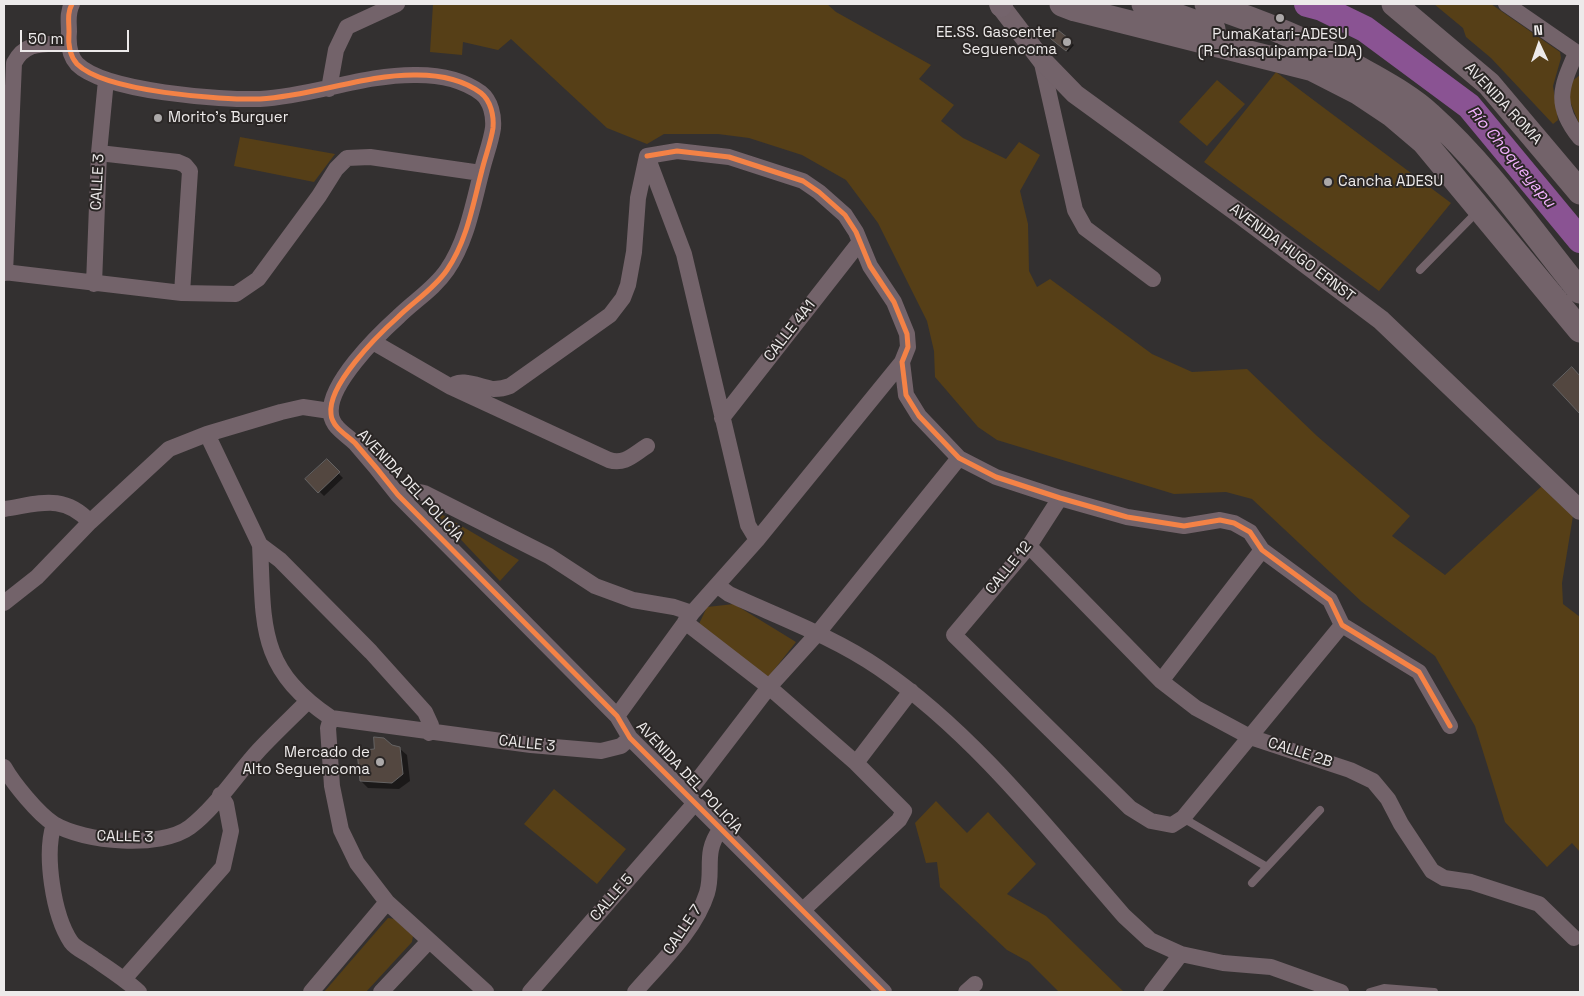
<!DOCTYPE html>
<meta charset="utf-8">
<style>
body{margin:0}
#map{position:relative;width:1584px;height:996px;overflow:hidden;background:#333030;font-family:"Space Grotesk",sans-serif}
canvas{display:block}
.frame{position:absolute;inset:0;border:5px solid #edeaea;pointer-events:none}
.north{position:absolute;left:1514px;top:20px;width:50px;height:50px;-webkit-text-stroke:4px #2a2625;paint-order:stroke;rotate:357deg;font-size:14px;font-weight:700;line-height:20px;text-align:center;color:#edeaea}
.north::after{content:'';display:block;margin:auto;width:18px;height:22px;background:#edeaea;clip-path:polygon(50% 0,100% 100%,50% 72%,0 100%)}
.scale{position:absolute;left:20px;top:30px;width:109px;height:22px;box-sizing:border-box;border:2px solid #edeaea;border-top:0;padding-left:6px;font-size:15px;line-height:18px;white-space:nowrap;color:#edeaea;-webkit-text-stroke:4px #2a2625;paint-order:stroke}
</style>
<div id="map">
<canvas width="1584" height="996"></canvas>
<div class="frame"></div>
<div class="north">N</div>
<div class="scale">50 m</div>
</div>
<script>
const g = document.querySelector('canvas').getContext('2d');
g.lineJoin = 'round';
function fill(path, color) { g.fillStyle = color; g.fill(path, 'evenodd'); }
function trace(path, color, width, dash) { g.strokeStyle = color; g.lineWidth = width; g.lineCap = dash ? 'butt' : 'round'; g.setLineDash(dash || []); g.stroke(path); }
function label(font, color, halo, rows, align = 'center') {
  g.font = font + ' "Space Grotesk",sans-serif'; g.lineWidth = 4; g.setLineDash([]); g.textBaseline = 'middle'; g.strokeStyle = halo; g.fillStyle = color; for (const [text, x, y, turn = 0] of rows) {
    g.save(); g.translate(x, y); g.rotate((+turn || 0) * Math.PI / 180); g.textAlign = isNaN(turn) ? turn : align; if (halo) g.strokeText(text, 0, 0); g.fillText(text, 0, 0); g.restore();
  }
}
fill(new Path2D(`
 M 433,4 L 827,4 L 836,12 L 931,65 L 919,79 L 954,105 L 941,121 L 963,138 L 1006,159 L 1019,142 L 1040,155 L 1020,191 L 1028,224 L 1029,271 L 1037,287 L 1050,279 L 1152,354 L 1192,372 L 1247,369 L 1317,436 L 1410,516 L 1392,536 L 1445,575 L 1543,485 L 1573,516 L 1562,583 L 1563,604 L 1580,617 L 1580,852 L 1572,843 L 1547,867 L 1505,822 L 1475,726 L 1435,656 L 1362,602 L 1252,499 L 1226,492 L 1174,494 L 997,440 L 978,427 L 935,377 L 934,351 L 927,321 L 878,223 L 846,180 L 802,155 L 749,138 L 718,134 L 664,134 L 647,144 L 607,128 L 511,39 L 498,50 L 463,42 L 462,55 L 430,52 Z
 M 1434,4 L 1491,4 L 1560,52 L 1561,58 L 1553,86 L 1558,120 L 1553,124 L 1491,58 L 1466,37 L 1463,28 Z
 M 1276,72 L 1451,203 L 1379,291 L 1204,162 Z
 M 1580,75 L 1580,126 L 1569,99 L 1571,82 Z
 M 1217,80 L 1245,104 L 1207,146 L 1179,122 Z
 M 240,137 L 335,154 L 314,182 L 234,166 Z
 M 431,508 L 519,560 L 500,581 Z
 M 734,604 L 796,642 L 766,680 L 698,626 L 707,607 Z
 M 554,789 L 626,849 L 597,884 L 524,824 Z
 M 936,801 L 967,833 L 988,812 L 1036,864 L 1007,894 L 1046,916 L 1124,992 L 1059,992 L 1029,962 L 1007,950 L 940,887 L 937,862 L 926,863 L 915,823 Z
 M 388,918 L 395,919 L 413,936 L 412,942 L 366,992 L 324,992 Z`), '#563f17');
fill(new Path2D(`
 M 1058,32 L 1074,45 L 1068,52 L 1053,39 Z
 M 326,461 L 343,478 L 324,496 L 307,479 Z
 M 392,747 L 399,748 L 407,755 L 410,781 L 399,789 L 368,788 L 361,781 Z`), '#0007');
trace(new Path2D(`
 M 1307,4 L 1322,8 L 1365,29 L 1469,106 L 1580,240`), '#8a5393', 26);
const building = new Path2D(`
 M 1058,30 L 1073,42 L 1066,51 L 1051,39 Z
 M 1572,367 L 1580,376 L 1580,414 L 1553,385 Z
 M 327,459 L 340,472 L 318,493 L 305,479 Z
 M 374,737 L 384,738 L 392,745 L 400,747 L 403,774 L 392,783 L 360,781 L 357,751 L 374,749 Z`);
fill(building, '#534740');
trace(building, '#656363', 1);
trace(new Path2D(`
 M 1420,270 L 1477,212
 M 1183,818 L 1267,867
 M 1252,883 L 1320,810
 M 1370,992 L 1384,988 L 1434,992`), '#73636a', 8);
trace(new Path2D(`
 M 72,4 C 67,13 69,22 69,32 C 68,43 69,55 77,64 C 105,92 221,100 260,99 C 314,96 364,74 417,75 C 441,75 462,79 481,93 C 491,101 494,116 493,128 C 491,142 485,157 482,170 C 473,204 467,241 447,270 C 434,289 414,301 398,317 C 378,335 327,385 331,414 C 331,418 334,424 337,427 C 342,433 349,437 355,443 C 370,460 384,477 398,495 L 617,716 L 630,738 L 884,992
 M 1506,4 L 1580,55
 M 1576,53 C 1561,87 1553,105 1580,138
 M 1041,59 L 1075,210 L 1085,228 L 1153,279
 M 329,89 L 336,50 L 347,27 L 397,4
 M 99,153 L 178,162 L 185,165 L 190,171 L 182,293
 M 647,156 L 677,151 L 729,157 L 803,181 L 819,192 L 845,215 L 856,232 L 870,266 L 894,302 L 907,334 L 908,347 L 902,362 L 906,395 L 919,416 L 959,458 L 996,477 L 1060,498 L 1127,517 L 1184,526 L 1220,520 L 1234,523 L 1250,532 L 1262,550 L 1330,600 L 1342,625 L 1419,672 L 1450,726
 M 647,156 L 684,254 L 748,525 L 757,540
 M 4,272 L 182,293 L 236,294 L 258,279 L 319,196 L 336,169 L 347,158 L 370,157 L 481,173
 M 5,273 L 14,63 C 26,40 45,45 68,43
 M 94,284 L 99,153 L 106,80
 M 373,342 L 451,387 L 609,460 C 625,465 634,454 647,446
 M 451,387 C 460,376 482,388 494,389 C 500,389 505,388 510,386 L 610,315 L 623,298 L 628,285 L 634,252 L 638,198 L 647,156
 M 722,418 L 859,243
 M 207,434 L 260,545 L 280,560 L 371,652 L 425,712 L 431,725 L 429,733
 M 398,495 C 407,489 414,491 424,493 L 549,556 L 595,586 L 633,600 L 674,607 L 692,613
 M 1060,498 L 1029,546 L 954,635 L 1130,808 L 1151,821 L 1172,825 L 1183,818 L 1342,625
 M 4,509 C 39,504 63,493 90,522
 M 260,545 C 264,625 257,668 331,718 L 531,745 L 601,751 L 621,746 L 630,738
 M 1029,546 L 1161,681 L 1196,708 L 1250,737 L 1350,770 L 1373,781 L 1388,799 L 1401,824 L 1432,871 L 1444,878 L 1471,882 L 1539,904 L 1574,938
 M 718,586 L 729,594 C 779,617 834,637 879,668 C 973,732 1050,831 1124,916 L 1150,940 L 1181,954 L 1223,963 L 1271,967 L 1341,992
 M 4,603 L 37,577 L 90,522 L 169,449 L 207,434 L 281,412 L 303,407 L 330,411
 M 685,622 L 769,687 L 856,763 L 904,811 L 899,820 L 803,910
 M 1161,681 L 1262,550
 M 617,716 L 692,613 L 757,540 L 902,362
 M 331,718 L 328,728 L 332,786 L 341,830 L 357,863 L 387,902 L 486,992
 M 856,763 L 911,691
 M 4,767 C 13,783 38,814 54,824 C 84,842 161,849 190,827 C 217,806 236,775 259,750 C 274,734 291,718 307,702
 M 687,794 L 769,687 L 817,634 L 959,458
 M 54,824 C 44,854 53,915 71,942 C 76,949 87,953 93,958 C 109,969 125,979 139,992
 M 124,979 L 223,867 L 231,831 L 226,804 L 220,795
 M 311,992 L 387,902
 M 381,992 L 429,941
 M 530,992 L 695,803
 M 635,992 C 660,963 695,931 707,893 C 714,870 703,853 720,830
 M 966,992 L 975,984
 M 1152,992 L 1181,954`), '#73636a', 16);
trace(new Path2D(`
 M 999,4 L 1041,59 L 1075,94 L 1240,214 L 1381,320 L 1580,510`), '#73636a', 20);
trace(new Path2D(`
 M 1001,6 L 1002,4`), '#74646c', 22);
trace(new Path2D(`
 M 1062,4 L 1075,9 L 1313,69 L 1358,92 L 1391,114 L 1424,142 L 1580,330
 M 1144,4 L 1213,29
 M 1207,4 C 1262,22 1316,44 1367,73 C 1388,85 1412,98 1430,115 C 1487,166 1532,232 1580,291
 M 1394,4 L 1489,84 L 1580,192`), '#73636a', 25);
trace(new Path2D(`
 M 72,4 C 67,13 69,22 69,32 C 68,43 69,55 77,64 C 105,92 221,100 260,99 C 314,96 364,74 417,75 C 441,75 462,79 481,93 C 491,101 494,116 493,128 C 491,142 485,157 482,170 C 473,204 467,241 447,270 C 434,289 414,301 398,317 C 378,335 327,385 331,414 C 331,418 334,424 337,427 C 342,433 349,437 355,443 C 370,460 384,477 398,495 L 617,716 L 630,738 L 884,992
 M 647,156 L 677,151 L 729,157 L 803,181 L 819,192 L 845,215 L 856,232 L 870,266 L 894,302 L 907,334 L 908,347 L 902,362 L 906,395 L 919,416 L 959,458 L 996,477 L 1060,498 L 1127,517 L 1184,526 L 1220,520 L 1234,523 L 1250,532 L 1262,550 L 1330,600 L 1342,625 L 1419,672 L 1450,726`), '#f48246', 5);
for (const [x, y, r, color] of [
 [1280,18,5,"#aca9a9"],
 [1067,42,5,"#aca9a9"],
 [158,118,5,"#aca9a9"],
 [1328,182,5,"#aca9a9"],
 [380,762,5,"#aca9a9"]
]) { const dot = new Path2D(); dot.arc(x, y, r, 0, 2 * Math.PI); g.fillStyle = color; g.fill(dot); trace(dot, '#2a2625', 2); }
label('15px', '#edeaea', '#2a2625', [
 ["EE.SS. Gascenter",1057,33],
 ["Seguencoma",1057,50],
 ["PumaKatari-ADESU",1280,35,"center"],
 ["(R-Chasquipampa-IDA)",1280,52,"center"],
 ["Morito's Burguer",168,118,"left"],
 ["Cancha ADESU",1338,182,"left"],
 ["Mercado de",370,753],
 ["Alto Seguencoma",370,770]
], 'right');
label('15px', '#edeaea', '#2a2625', [
 ["AVENIDA ROMA",1503,104,47],
 ["CALLE 3",98,182,-87],
 ["AVENIDA HUGO ERNST",1292,253,37],
 ["CALLE 4A1",790,331,-52],
 ["AVENIDA DEL POLICÍA",410,486,47],
 ["CALLE 12",1009,568,-51],
 ["CALLE 3",527,744,6],
 ["CALLE 2B",1300,753,18],
 ["AVENIDA DEL POLICÍA",689,778,47],
 ["CALLE 3",125,837,1],
 ["CALLE 5",612,898,-49],
 ["CALLE 7",683,930,-56]
]);
label('italic 16px', '#f4b2ff', '#2a2625', [
 ["Río Choqueyapu",1511,157,50]
]);
</script>
